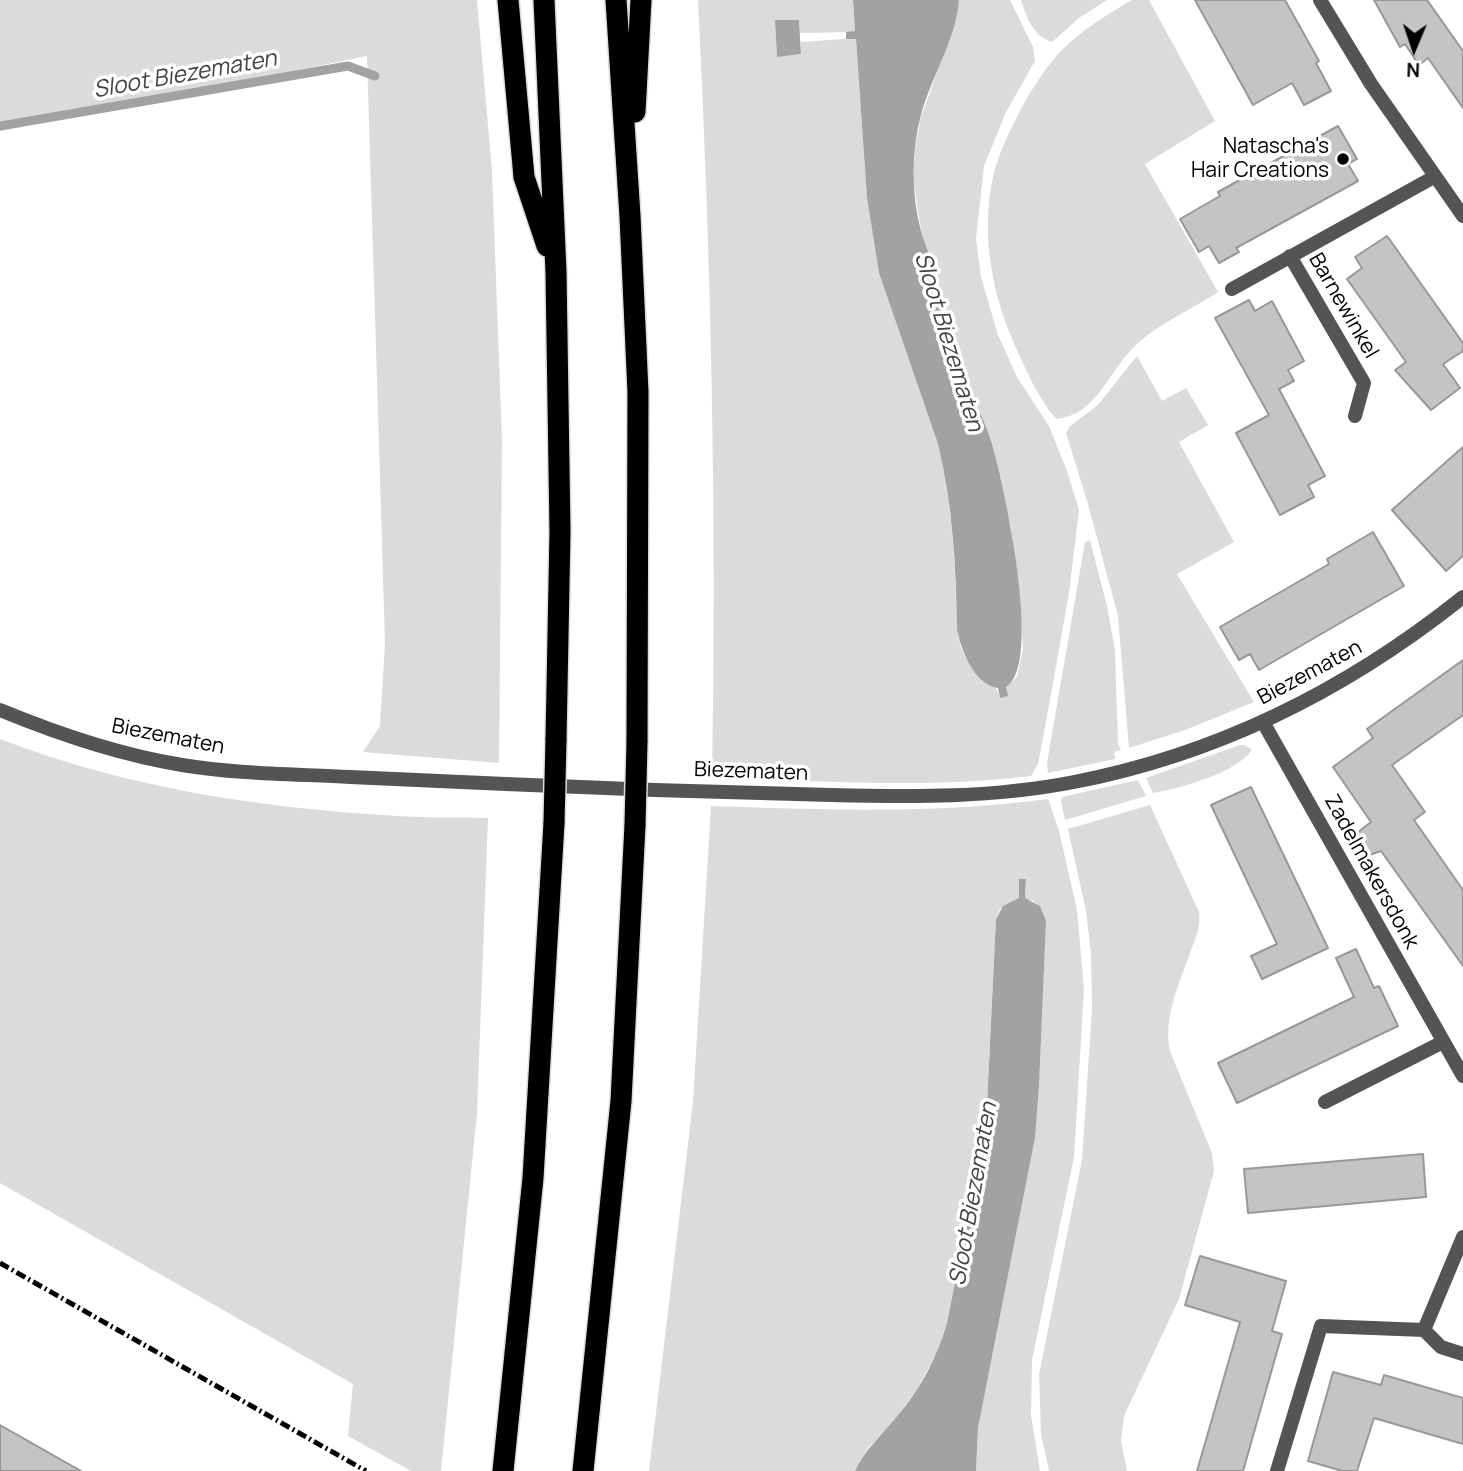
<!DOCTYPE html>
<style>
body{margin:0}
#map{position:relative;width:1463px;height:1471px;overflow:hidden;background:#fff;font-family:Manrope,sans-serif}
canvas{display:block}
.north{position:absolute;left:1379px;top:14px;width:70px;height:70px;-webkit-text-stroke:5px #fff;paint-order:stroke;rotate:182deg;font-size:19px;font-weight:700;line-height:28px;text-align:center;color:#000}
.north::after{content:'';display:block;margin:auto;width:24px;height:32px;background:#000;clip-path:polygon(50% 0,100% 100%,50% 72%,0 100%)}
</style>
<div id="map">
<canvas width="1463" height="1471"></canvas>
<div class="north">N</div>
</div>
<script>
const g = document.querySelector('canvas').getContext('2d');
g.lineJoin = 'round';
function fill(path, color) { g.fillStyle = color; g.fill(path, 'evenodd'); }
function trace(path, color, width, dash) { g.strokeStyle = color; g.lineWidth = width; g.lineCap = dash ? 'butt' : 'round'; g.setLineDash(dash || []); g.stroke(path); }
function label(font, color, halo, rows, align = 'center') {
  g.font = font + ' Manrope,sans-serif'; g.lineWidth = 7; g.setLineDash([]); g.textBaseline = 'middle'; g.strokeStyle = halo; g.fillStyle = color; for (const [text, x, y, turn = 0] of rows) {
    g.save(); g.translate(x, y); g.rotate((+turn || 0) * Math.PI / 180); g.textAlign = isNaN(turn) ? turn : align; if (halo) g.strokeText(text, 0, 0); g.fillText(text, 0, 0); g.restore();
  }
}
fill(new Path2D(`
 M 0,0 L 477,0 L 492,171 L 502,440 L 499,763 L 363,752 L 380,726 L 385,642 L 367,56 L 0,131 Z
 M 698,0 L 853,0 L 855,32 L 800,33 L 799,20 L 775,20 L 777,56 L 801,54 L 801,42 L 856,38 L 867,198 L 879,273 L 938,444 C 953,507 955,565 957,630 C 959,640 961,651 967,659 C 977,674 996,679 1000,698 L 1006,687 L 1017,677 L 1023,649 L 1019,589 L 1011,528 L 991,442 L 953,342 L 921,230 L 913,179 L 915,148 L 921,117 L 956,19 L 959,0 L 1010,0 L 1033,47 L 1035,61 L 1006,112 L 984,166 L 976,239 L 981,277 L 998,335 L 1017,377 L 1049,426 L 1067,471 L 1079,510 L 1069,593 L 1048,711 L 1038,764 L 1031,776 C 925,789 819,781 712,777 C 717,518 711,259 698,0 Z
 M 1021,0 L 1107,0 L 1079,18 L 1052,42 C 1033,36 1027,18 1021,0 Z
 M 1132,0 L 1149,0 L 1215,121 L 1145,164 L 1218,292 C 1190,311 1154,325 1131,350 C 1108,374 1095,415 1057,419 C 1040,403 1022,362 1013,341 C 990,288 980,225 995,169 C 1001,147 1013,125 1023,105 C 1034,86 1047,65 1063,49 C 1083,29 1108,14 1132,0 Z
 M 1137,356 L 1162,401 L 1186,388 L 1208,425 L 1179,442 L 1234,542 L 1177,574 L 1254,702 L 1185,730 L 1129,748 L 1118,616 L 1088,504 L 1066,433 L 1069,427 L 1098,405 Z
 M 1090,540 L 1107,606 L 1115,650 L 1118,744 L 1121,750 L 1114,752 L 1115,759 L 1048,773 L 1047,763 L 1085,542 Z
 M 0,739 C 126,788 262,808 397,816 C 427,818 458,817 488,818 L 477,1113 L 441,1471 L 411,1471 L 348,1436 L 353,1384 L 0,1183 Z
 M 1240,745 L 1245,745 L 1252,750 C 1236,773 1181,788 1153,793 L 1146,778 Z
 M 1138,780 L 1146,796 L 1065,820 L 1061,801 L 1062,797 Z
 M 1048,799 L 1059,831 L 1077,910 L 1084,989 L 1074,1157 L 1032,1360 L 1031,1415 L 1040,1471 L 976,1471 L 978,1428 L 1035,1138 L 1039,1087 L 1046,921 L 1034,901 L 1025,899 L 1026,879 L 1020,879 L 1019,898 L 1000,909 L 996,919 L 986,1126 L 947,1323 L 936,1354 L 917,1389 L 892,1423 L 868,1448 L 855,1471 L 649,1471 L 693,1102 L 711,806 C 823,810 936,814 1048,799 Z
 M 1150,805 L 1199,912 C 1201,926 1196,937 1191,950 C 1180,983 1163,1015 1170,1051 L 1212,1153 L 1214,1171 L 1179,1299 L 1124,1416 L 1121,1441 L 1127,1471 L 1049,1471 L 1041,1434 L 1039,1375 L 1082,1160 L 1092,1009 L 1091,954 L 1086,911 L 1068,829 Z`), '#dbdbdb');
fill(new Path2D(`
 M 853,0 L 959,0 C 956,40 931,77 921,115 C 911,153 911,193 921,231 C 924,241 928,251 931,261 C 940,297 949,333 961,368 C 970,393 983,416 991,441 C 1003,480 1044,665 1006,687 L 1008,696 L 1000,698 L 998,688 C 974,684 962,652 957,630 C 956,567 953,506 938,444 L 879,273 L 867,198 L 856,39 L 846,39 L 846,32 L 855,31 Z
 M 775,20 L 799,20 L 801,54 L 777,57 Z
 M 1019,879 L 1026,879 L 1025,898 L 1040,906 L 1046,921 L 1039,1087 L 1035,1138 L 978,1428 L 976,1471 L 855,1471 C 865,1449 883,1434 898,1415 C 921,1388 937,1357 947,1323 L 986,1126 L 996,919 L 1003,906 L 1019,898 Z`), '#a2a2a2');
trace(new Path2D(`
 M 0,126 L 348,66 L 375,76`), '#a2a2a2', 9);
const building = new Path2D(`
 M 1195,0 L 1285,0 L 1319,61 L 1316,63 L 1331,91 L 1304,105 L 1292,83 L 1253,105 Z
 M 1374,0 L 1427,0 L 1463,51 L 1463,108 L 1428,58 L 1419,65 L 1405,44 L 1400,47 Z
 M 1338,126 L 1357,159 L 1348,164 L 1358,181 L 1236,248 L 1239,252 L 1219,263 L 1209,246 L 1199,252 L 1180,219 L 1220,196 L 1218,192 Z
 M 1387,236 L 1463,343 L 1463,351 L 1443,364 L 1460,388 L 1431,410 L 1395,370 L 1406,362 L 1347,279 L 1362,268 L 1355,257 Z
 M 1249,300 L 1255,311 L 1272,301 L 1304,361 L 1288,370 L 1294,381 L 1279,389 L 1325,476 L 1308,485 L 1314,497 L 1280,515 L 1236,433 L 1269,415 L 1215,318 Z
 M 1463,447 L 1463,556 L 1446,571 L 1392,510 Z
 M 1373,532 L 1404,586 L 1259,670 L 1250,654 L 1239,660 L 1220,627 L 1329,564 L 1327,559 Z
 M 1463,660 L 1463,715 L 1392,765 L 1425,812 L 1414,820 L 1463,890 L 1463,966 L 1381,851 L 1366,856 L 1353,836 L 1371,822 L 1333,767 L 1373,738 L 1367,729 Z
 M 1251,787 L 1328,948 L 1262,979 L 1251,956 L 1277,944 L 1211,805 Z
 M 1356,949 L 1374,988 L 1379,986 L 1398,1026 L 1237,1103 L 1218,1063 L 1354,997 L 1336,958 Z
 M 1423,1154 L 1426,1197 L 1248,1213 L 1244,1169 Z
 M 1200,1256 L 1286,1281 L 1272,1331 L 1282,1334 L 1243,1471 L 1197,1471 L 1240,1322 L 1185,1305 Z
 M 1333,1372 L 1381,1385 L 1384,1375 L 1463,1398 L 1463,1444 L 1374,1418 L 1357,1471 L 1342,1471 L 1308,1461 Z
 M 0,1425 L 81,1471 L 0,1471 Z`);
fill(building, '#c4c4c4');
trace(building, '#989898', 2);
const motorway = new Path2D(`
 M 508,0 L 524,177 L 547,246
 M 544,0 L 556,272 L 560,532 L 556,740
 M 616,0 L 630,216 L 638,392 L 637,742
 M 635,112 L 641,0
 M 503,1471 L 533,1178 L 554,823
 M 583,1471 L 621,1101 L 635,825`);
trace(motorway, '#dbdbdb', 24);
trace(new Path2D(`
 M 1320,0 L 1371,84 L 1463,216
 M 1290,256 L 1364,383 L 1355,416
 M 1232,289 L 1434,177
 M 0,710 C 58,734 120,755 182,765 C 237,774 294,774 350,777 C 452,782 553,786 655,790 C 714,792 772,793 831,795 C 912,797 993,798 1074,782 C 1219,754 1348,689 1463,597
 M 1263,722 L 1463,1076
 M 1325,1102 L 1443,1042
 M 1463,1237 L 1424,1330 L 1441,1347 L 1463,1354
 M 1277,1471 L 1321,1326 L 1424,1330`), '#545454', 14);
trace(motorway, '#000', 21);
trace(new Path2D(`
 M 0,1263 L 366,1471`), '#000', 5, [10, 3.5, 2, 3.5]);
const motorwayBridge = new Path2D(`
 M 554,823 L 556,740
 M 635,825 L 637,742`);
trace(motorwayBridge, '#dbdbdb', 24, []);
trace(motorwayBridge, '#000', 21);
for (const [x, y, r, color] of [
 [1343,159,7,"#000"]
]) { const dot = new Path2D(); dot.arc(x, y, r, 0, 2 * Math.PI); g.fillStyle = color; g.fill(dot); trace(dot, '#fff', 2.5); }
label('21px', '#000', '#fff', [
 ["Natascha's",1329,147],
 ["Hair Creations",1329,171]
], 'right');
label('21px', '#000', '#fff', [
 ["Barnewinkel",1343,306,60],
 ["Biezematen",1310,673,-28],
 ["Biezematen",168,737,11],
 ["Biezematen",751,772,2],
 ["Zadelmakersdonk",1371,872,61]
]);
label('italic 23px', '#434343', '#fff', [
 ["Sloot Biezematen",185,75,-10],
 ["Sloot Biezematen",948,342,73],
 ["Sloot Biezematen",974,1194,-80]
]);
</script>
